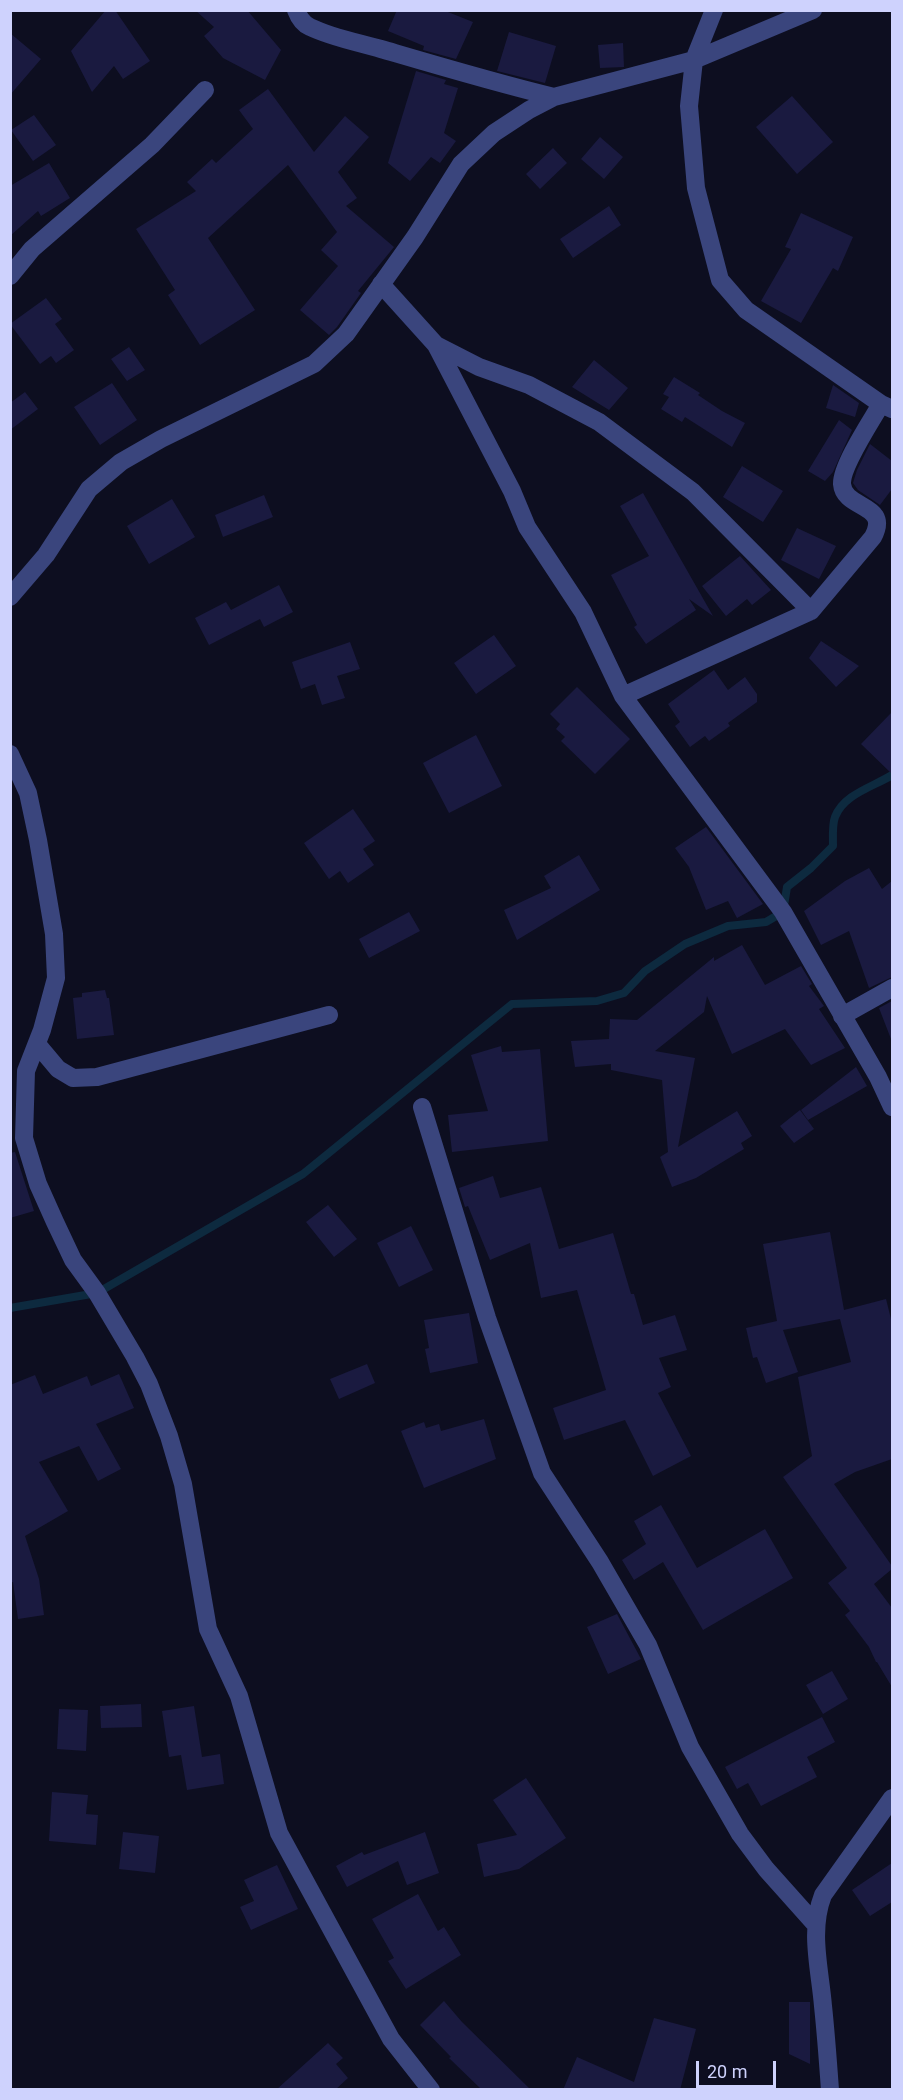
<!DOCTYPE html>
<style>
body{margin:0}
#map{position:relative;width:903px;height:2100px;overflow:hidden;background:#0d0e20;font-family:Roboto,sans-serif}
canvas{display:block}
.frame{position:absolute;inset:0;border:12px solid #ced2fd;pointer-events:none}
.scale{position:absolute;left:696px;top:2061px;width:80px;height:27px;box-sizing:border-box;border:3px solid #ced2fd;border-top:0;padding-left:8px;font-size:18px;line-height:21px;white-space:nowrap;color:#ced2fd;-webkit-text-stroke:4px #0d0e20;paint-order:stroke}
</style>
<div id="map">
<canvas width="903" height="2100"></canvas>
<div class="frame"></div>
<div class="scale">20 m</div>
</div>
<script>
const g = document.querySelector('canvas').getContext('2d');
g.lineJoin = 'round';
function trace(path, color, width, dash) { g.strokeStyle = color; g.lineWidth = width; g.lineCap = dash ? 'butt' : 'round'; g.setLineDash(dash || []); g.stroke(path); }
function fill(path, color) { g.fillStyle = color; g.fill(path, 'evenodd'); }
trace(new Path2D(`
 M 10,1308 L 97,1293 L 303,1174 L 512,1004 L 597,1001 L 624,993 L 645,971 L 685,944 L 728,926 L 766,922 L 783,912 L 787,887 L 811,868 L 833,846 C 833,838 832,825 835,817 C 844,794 873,787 892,775`), '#0d2a3f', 8);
fill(new Path2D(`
 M 106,10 L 115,10 L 150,61 L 123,79 L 114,66 L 92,92 L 71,51 Z
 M 195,10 L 247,10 L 281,50 L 265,80 L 223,58 L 204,36 L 214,27 Z
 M 397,10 L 443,10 L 473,22 L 456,59 L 423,50 L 424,46 L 388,31 Z
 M 509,32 L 556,46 L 545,83 L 497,71 Z
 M 10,33 L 41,59 L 10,95 Z
 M 623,43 L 624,67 L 600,68 L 598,45 Z
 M 416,71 L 446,80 L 444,84 L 458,88 L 444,133 L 456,141 L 440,163 L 431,157 L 410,181 L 388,163 Z
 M 268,89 L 314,152 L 345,116 L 369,137 L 338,172 L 357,198 L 346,206 L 394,247 L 358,291 L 361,293 L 337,327 L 329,335 L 300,310 L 338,266 L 321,250 L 337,232 L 288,165 L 208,238 L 255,310 L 200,345 L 168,295 L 175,290 L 136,229 L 196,191 L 187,182 L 212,159 L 216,163 L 253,129 L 239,110 Z
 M 792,96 L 833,142 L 797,174 L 756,127 Z
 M 34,115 L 56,145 L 33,161 L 11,130 Z
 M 600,137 L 623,157 L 604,179 L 581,159 Z
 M 553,148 L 567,163 L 540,189 L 526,174 Z
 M 49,163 L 70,198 L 41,216 L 38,211 L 10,236 L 10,186 Z
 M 609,206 L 621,225 L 573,258 L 560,239 Z
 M 801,213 L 853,237 L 838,271 L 833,268 L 801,323 L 761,301 L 791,249 L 785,247 Z
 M 46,298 L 62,319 L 55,324 L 74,350 L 56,363 L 51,356 L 40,364 L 10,324 Z
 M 129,347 L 145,370 L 127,381 L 111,359 Z
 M 594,360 L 628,388 L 609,410 L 572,387 Z
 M 674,377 L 700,393 L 698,395 L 722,411 L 745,423 L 732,447 L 685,417 L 682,422 L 661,409 L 669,397 L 663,394 Z
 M 112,383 L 137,420 L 100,445 L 74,407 Z
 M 833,385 L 859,403 L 855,417 L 826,408 Z
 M 25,392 L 38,409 L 10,430 L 10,403 Z
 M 839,420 L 852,430 L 833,472 L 825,481 L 808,471 Z
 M 870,444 L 892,461 L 892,489 L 880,505 L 858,490 L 853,483 L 857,470 Z
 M 742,466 L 783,491 L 763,522 L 723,497 Z
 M 643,493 L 713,616 L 689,599 L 696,610 L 646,644 L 634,627 L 637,625 L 611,575 L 649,556 L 620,506 Z
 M 264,495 L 273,517 L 223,537 L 215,515 Z
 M 172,499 L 195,537 L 149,564 L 127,526 Z
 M 797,528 L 836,546 L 819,579 L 781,560 Z
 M 740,556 L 771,590 L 752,605 L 747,599 L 726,616 L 702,586 Z
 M 279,585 L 293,612 L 264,627 L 260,619 L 209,645 L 195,618 L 226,602 L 231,610 Z
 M 494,635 L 516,666 L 476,694 L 454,663 Z
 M 821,641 L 859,666 L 836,687 L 809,658 Z
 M 350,642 L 360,669 L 337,676 L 345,698 L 322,705 L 315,684 L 301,689 L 292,662 Z
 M 714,670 L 728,690 L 745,677 L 757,694 L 757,702 L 728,723 L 730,726 L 709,741 L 705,736 L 690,747 L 675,726 L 680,722 L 668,704 Z
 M 577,687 L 630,739 L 595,774 L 561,741 L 565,737 L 556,729 L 560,724 L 550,714 Z
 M 892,712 L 892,774 L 861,744 Z
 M 476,735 L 502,786 L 449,813 L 423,763 Z
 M 353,809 L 375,841 L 363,849 L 374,865 L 348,883 L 340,871 L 329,879 L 304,843 Z
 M 706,827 L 763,904 L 737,918 L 728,901 L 706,910 L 689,867 L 675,848 Z
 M 579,855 L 600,890 L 517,940 L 504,910 L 551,888 L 544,876 Z
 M 869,868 L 882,889 L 892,881 L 892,977 L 869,988 L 849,931 L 821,945 L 804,911 L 845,881 Z
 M 409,912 L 420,931 L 369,958 L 359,939 Z
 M 742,945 L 765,985 L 801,966 L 812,984 L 809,986 L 824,1006 L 819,1009 L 845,1048 L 811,1065 L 785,1029 L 732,1054 L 707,996 L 704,1012 L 655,1051 L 695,1058 L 678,1147 L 737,1111 L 752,1136 L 741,1143 L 744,1149 L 696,1178 L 672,1187 L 660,1157 L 668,1152 L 662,1080 L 611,1070 L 611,1064 L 575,1067 L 571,1041 L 609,1039 L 610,1019 L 637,1020 L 714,957 L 714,961 Z
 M 105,990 L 107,998 L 109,998 L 114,1035 L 77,1039 L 73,998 L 82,997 L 82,993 Z
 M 892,1001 L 892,1039 L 891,1039 L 879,1008 Z
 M 501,1046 L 502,1052 L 540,1049 L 548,1141 L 452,1152 L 448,1115 L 488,1111 L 471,1055 Z
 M 856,1067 L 867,1086 L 808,1120 L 801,1110 Z
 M 800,1110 L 814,1129 L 794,1143 L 780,1126 Z
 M 15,1152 L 34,1211 L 10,1218 L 10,1153 Z
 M 493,1176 L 500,1198 L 541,1187 L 559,1249 L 613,1233 L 631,1294 L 634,1294 L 643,1325 L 675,1315 L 687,1350 L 659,1358 L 671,1387 L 658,1393 L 691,1456 L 653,1476 L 625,1420 L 564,1440 L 553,1408 L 606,1390 L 577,1290 L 541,1298 L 530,1243 L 490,1260 L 468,1206 L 465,1207 L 459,1188 Z
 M 328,1205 L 357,1239 L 334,1257 L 306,1222 Z
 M 411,1226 L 433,1270 L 399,1287 L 377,1243 Z
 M 830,1232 L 844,1310 L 886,1299 L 892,1323 L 892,1459 L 855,1472 L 834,1484 L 892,1566 L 892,1569 L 874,1584 L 892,1608 L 892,1687 L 877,1662 L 876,1662 L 869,1647 L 845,1615 L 850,1611 L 828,1583 L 847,1568 L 783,1477 L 812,1456 L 798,1377 L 851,1362 L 840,1319 L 783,1330 L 798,1372 L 766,1383 L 757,1357 L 753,1358 L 746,1328 L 777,1321 L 763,1244 Z
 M 469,1313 L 478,1363 L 430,1373 L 425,1349 L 429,1348 L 424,1320 Z
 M 367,1364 L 375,1383 L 339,1399 L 330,1379 Z
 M 119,1374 L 134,1408 L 96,1424 L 121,1469 L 98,1481 L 79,1446 L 39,1462 L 68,1511 L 25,1536 L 39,1579 L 44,1615 L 18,1619 L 13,1582 L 10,1583 L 10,1385 L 35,1375 L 43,1394 L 87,1376 L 91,1386 Z
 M 484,1419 L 496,1459 L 424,1488 L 401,1431 L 424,1422 L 426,1428 L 439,1424 L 441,1431 Z
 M 661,1505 L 697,1568 L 765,1529 L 793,1578 L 703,1630 L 663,1562 L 634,1580 L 622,1560 L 646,1544 L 634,1521 Z
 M 617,1614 L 641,1659 L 608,1674 L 587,1627 Z
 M 832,1671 L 848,1699 L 823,1714 L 806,1685 Z
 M 141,1704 L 142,1727 L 101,1728 L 100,1706 Z
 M 194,1706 L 202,1757 L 220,1754 L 224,1784 L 187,1790 L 181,1755 L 169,1757 L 162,1711 Z
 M 59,1709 L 88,1710 L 86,1751 L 57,1749 Z
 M 822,1717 L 835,1742 L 807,1757 L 817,1777 L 761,1806 L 748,1783 L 737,1789 L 725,1767 Z
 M 526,1778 L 566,1838 L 519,1869 L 484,1877 L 477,1844 L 517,1835 L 493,1800 Z
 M 52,1792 L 88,1795 L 86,1814 L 98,1815 L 96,1845 L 49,1841 Z
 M 123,1832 L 159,1836 L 155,1873 L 119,1869 Z
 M 425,1832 L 439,1873 L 407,1885 L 398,1861 L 347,1887 L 336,1866 L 362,1852 L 364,1855 Z
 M 892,1863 L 892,1902 L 870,1916 L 852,1890 Z
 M 277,1865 L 298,1909 L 251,1930 L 240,1907 L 254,1901 L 244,1880 Z
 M 418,1894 L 438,1931 L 444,1927 L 461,1955 L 406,1989 L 388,1961 L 394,1958 L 372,1919 Z
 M 444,2001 L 462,2022 L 531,2090 L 482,2090 L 449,2058 L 451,2057 L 420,2025 Z
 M 789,2002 L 810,2002 L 810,2064 L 789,2054 Z
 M 654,2018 L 696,2029 L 680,2090 L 563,2090 L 577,2057 L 634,2082 Z
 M 328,2043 L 343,2058 L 336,2064 L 348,2078 L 335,2090 L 276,2090 Z`), '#1a1a40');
trace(new Path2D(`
 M 296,10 C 299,18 303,24 310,27 C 333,38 357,42 381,49 C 439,66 496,83 554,97
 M 714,10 L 694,60 L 689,106 L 696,188 L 720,280 L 746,310 L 881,404 L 892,409
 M 10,276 L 32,249 L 152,145 L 205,90
 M 381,284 L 436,345 L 512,491 L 527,527 L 583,612 L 623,696 L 783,912 L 878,1077 L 892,1107
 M 436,345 L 479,367 L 529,385 L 599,422 L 693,492 L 811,611
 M 10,597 L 46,555 L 89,489 L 121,462 L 161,439 L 314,364 L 346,334 L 415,237 L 461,164 L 494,133 L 529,110 L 554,97 L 694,60 L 813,10
 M 623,696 L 811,611 L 873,537 C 891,503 844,510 842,484 C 841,466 872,420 881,404
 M 10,754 L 28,793 L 38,840 L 54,934 L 56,978 L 42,1030 L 26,1071 L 24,1138 L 38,1184 L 55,1222 L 73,1260 L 97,1293 L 135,1357 L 149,1384 L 169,1436 L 183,1484 L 208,1629 L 239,1696 L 279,1833 L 391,2039 L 431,2090
 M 842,1016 L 892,988
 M 37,1044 L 58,1069 L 73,1078 L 97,1077 L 329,1015
 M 422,1107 L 487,1318 L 542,1473 L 600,1562 L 648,1645 L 690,1747 L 740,1834 L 766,1869 L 816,1925
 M 830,2090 C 828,2062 826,2034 823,2006 C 820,1969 809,1931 823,1895 L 892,1798`), '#3a457d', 18);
</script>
